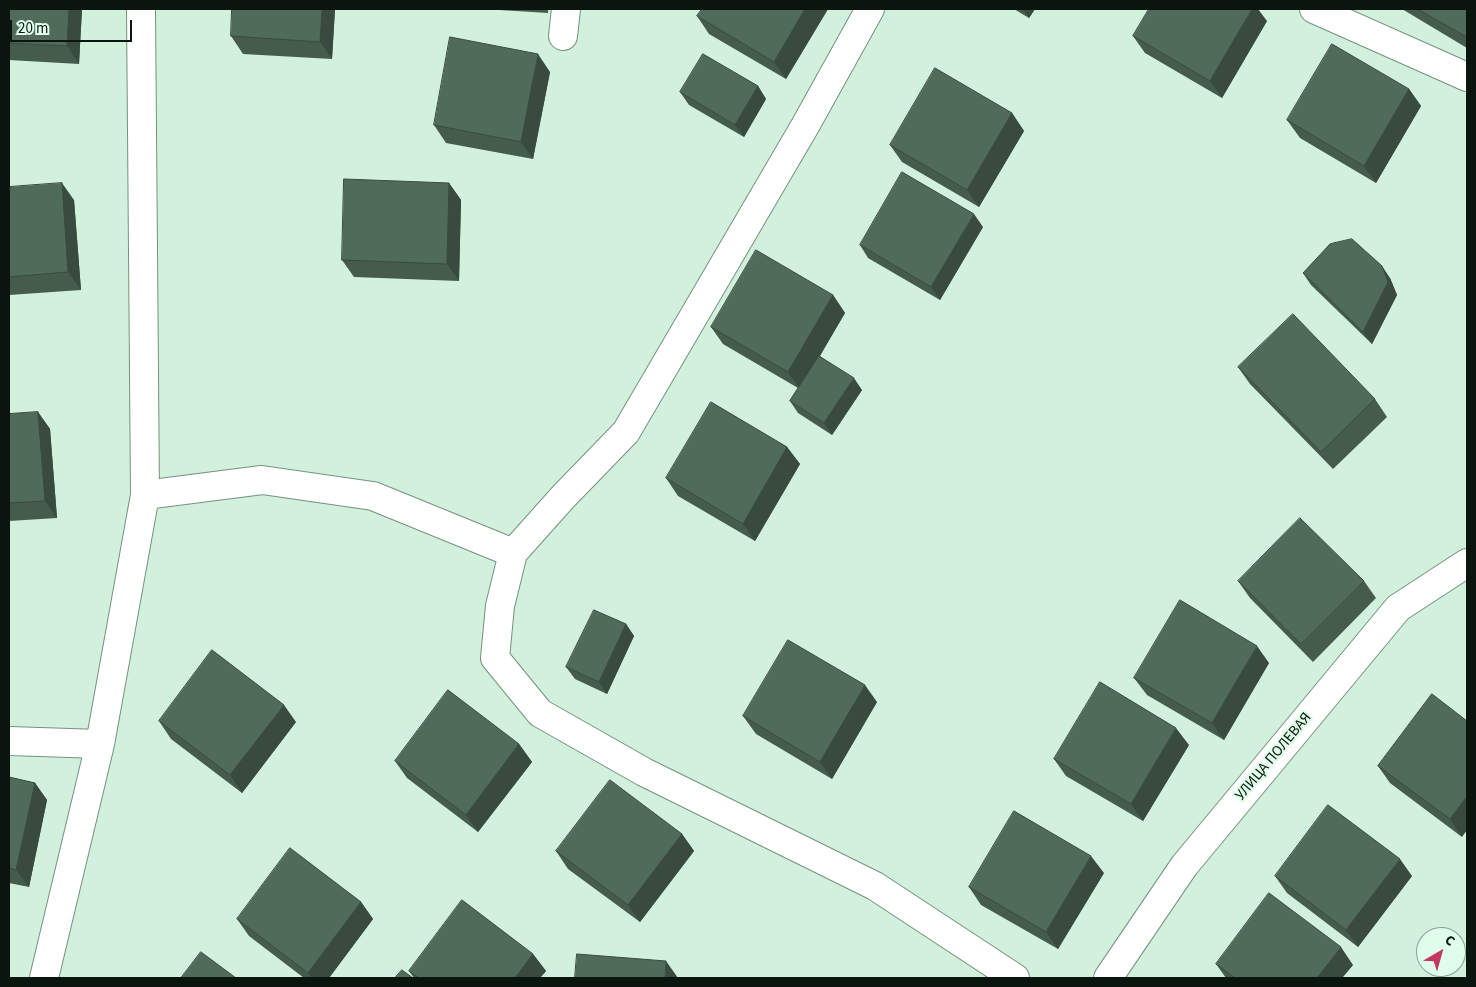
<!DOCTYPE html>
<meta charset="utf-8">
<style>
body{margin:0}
#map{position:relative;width:1476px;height:987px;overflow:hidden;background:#d2f1dc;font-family:"Source Sans 3",sans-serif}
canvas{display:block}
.frame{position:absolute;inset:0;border:10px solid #0a150e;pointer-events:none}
.north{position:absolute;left:1416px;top:927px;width:50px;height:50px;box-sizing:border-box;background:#dffee9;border:1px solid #8aa191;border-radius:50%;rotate:38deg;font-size:14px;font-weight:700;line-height:20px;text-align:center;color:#0a150e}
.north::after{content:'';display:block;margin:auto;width:18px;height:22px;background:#c43765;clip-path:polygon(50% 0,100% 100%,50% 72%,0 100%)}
.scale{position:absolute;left:10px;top:20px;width:122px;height:22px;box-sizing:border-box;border:2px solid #0a150e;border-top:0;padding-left:6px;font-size:15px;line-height:18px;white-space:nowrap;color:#0a150e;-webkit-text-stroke:4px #dffee9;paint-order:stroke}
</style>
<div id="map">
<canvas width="1476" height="987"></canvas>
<div class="frame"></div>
<div class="north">С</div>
<div class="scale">20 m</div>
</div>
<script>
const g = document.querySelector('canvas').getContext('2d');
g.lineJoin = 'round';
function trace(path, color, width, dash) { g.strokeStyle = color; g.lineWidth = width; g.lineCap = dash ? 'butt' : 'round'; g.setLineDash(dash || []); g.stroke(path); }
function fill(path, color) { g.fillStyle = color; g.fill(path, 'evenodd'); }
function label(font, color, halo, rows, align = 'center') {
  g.font = font + ' "Source Sans 3",sans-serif'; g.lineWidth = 4.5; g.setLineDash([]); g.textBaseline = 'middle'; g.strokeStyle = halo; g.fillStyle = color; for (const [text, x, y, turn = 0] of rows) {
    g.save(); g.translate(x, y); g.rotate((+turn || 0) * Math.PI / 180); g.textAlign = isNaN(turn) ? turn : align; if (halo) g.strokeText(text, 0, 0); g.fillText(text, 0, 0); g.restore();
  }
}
const minor = new Path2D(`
 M 870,9 L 805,126 L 626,432 L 563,497 L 513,553 L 500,606 L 495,658 L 540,713 L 644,772 L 875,886 L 1015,978
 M 1314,9 L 1467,77
 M 563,36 L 566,9
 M 145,495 L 262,480 L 373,496 L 513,553
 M 9,741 L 100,744
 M 44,978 L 100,744 L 145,495 L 141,9`);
const tertiary = new Path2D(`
 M 1108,978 L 1184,866 L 1398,608 L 1467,563`);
trace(minor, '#76927f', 30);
trace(tertiary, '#76927f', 30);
trace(minor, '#fff', 28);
trace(tertiary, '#fff', 28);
fill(new Path2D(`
 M 9,9 L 82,9 L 79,64 L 9,60 Z
 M 335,9 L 332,59 L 243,54 L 231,36 Z
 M 483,9 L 548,9 L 548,13 Z
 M 828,9 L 786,79 L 709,34 L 697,16 Z
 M 1014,9 L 1035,9 L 1029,18 Z
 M 1401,9 L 1467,9 L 1467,48 L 1402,9 Z
 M 1267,21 L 1222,98 L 1145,53 L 1133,36 Z
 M 550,72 L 533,159 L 446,143 L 434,125 Z
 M 758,86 L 766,99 L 744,137 L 689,105 L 680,92 Z
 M 1409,89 L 1421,106 L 1376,183 L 1300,138 L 1287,120 Z
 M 1012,113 L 1024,131 L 979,207 L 902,162 L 890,145 Z
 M 449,183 L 461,200 L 459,281 L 354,277 L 342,260 Z
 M 9,187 L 74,200 L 81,290 L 9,295 Z
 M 983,227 L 940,300 L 868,258 L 860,245 Z
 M 1303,273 L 1390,278 L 1397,295 L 1372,344 L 1311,285 Z
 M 833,295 L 845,313 L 820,356 L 862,390 L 832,435 L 798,413 L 790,401 L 798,388 L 723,344 L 711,327 Z
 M 1238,367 L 1375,399 L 1387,417 L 1333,469 L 1250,384 Z
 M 38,412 L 50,429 L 57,518 L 9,521 L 9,414 Z
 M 787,447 L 800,464 L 755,541 L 678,496 L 666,478 Z
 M 1238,581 L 1364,581 L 1376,598 L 1313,662 L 1250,598 Z
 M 626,624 L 634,636 L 607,694 L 575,679 L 566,667 Z
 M 1269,663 L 1224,740 L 1147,695 L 1134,678 Z
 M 1432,694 L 1462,837 L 1390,783 L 1378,766 Z
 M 877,702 L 832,779 L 756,734 L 743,716 Z
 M 159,721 L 296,722 L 242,793 L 171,739 Z
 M 519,744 L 532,762 L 478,832 L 407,778 L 395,761 Z
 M 1189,745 L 1143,821 L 1066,776 L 1054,759 Z
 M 9,777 L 35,783 L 47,800 L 29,887 L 9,883 Z
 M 682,834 L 694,851 L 640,922 L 568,869 L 556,851 Z
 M 1104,873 L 1058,949 L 981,905 L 969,887 Z
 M 1275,876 L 1412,876 L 1358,947 L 1287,893 Z
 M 361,902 L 373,919 L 329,978 L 304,978 L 249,936 L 237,919 Z
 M 533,954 L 546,971 L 540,978 L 414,978 L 409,971 Z
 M 1216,964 L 1353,965 L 1342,978 L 1226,978 Z`), '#455c4d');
fill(new Path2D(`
 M 69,9 L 82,9 L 79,64 L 67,46 Z
 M 322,9 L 335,9 L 332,59 L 320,42 Z
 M 805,9 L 828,9 L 786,79 L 774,62 Z
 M 1023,9 L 1035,9 L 1029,18 Z
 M 1252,9 L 1258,9 L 1267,21 L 1222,98 L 1210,81 Z
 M 538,54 L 550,72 L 533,159 L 521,142 Z
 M 758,86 L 766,99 L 744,137 L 735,125 Z
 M 1409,89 L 1421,106 L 1376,183 L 1364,166 Z
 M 1012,113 L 1024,131 L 979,207 L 967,190 Z
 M 62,183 L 74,200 L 81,290 L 68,272 Z
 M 449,183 L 461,200 L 459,281 L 447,264 Z
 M 974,214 L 983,227 L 940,300 L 931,287 Z
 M 1382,266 L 1390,278 L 1397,295 L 1372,344 L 1363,332 Z
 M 833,295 L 845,313 L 800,389 L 788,372 Z
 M 854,378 L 862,390 L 832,435 L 824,423 Z
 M 38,412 L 50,429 L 57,518 L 45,501 Z
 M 787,447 L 800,464 L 755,541 L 743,524 Z
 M 626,624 L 634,636 L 607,694 L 599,682 Z
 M 1257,646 L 1269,663 L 1224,740 L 1212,723 Z
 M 865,685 L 877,702 L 832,779 L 820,762 Z
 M 284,705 L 296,722 L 242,793 L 230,775 Z
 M 1176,728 L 1189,745 L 1143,821 L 1131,804 Z
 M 519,744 L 532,762 L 478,832 L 466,815 Z
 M 35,783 L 47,800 L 29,887 L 16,870 Z
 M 1467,796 L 1467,830 L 1462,837 L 1450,819 Z
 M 682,834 L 694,851 L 640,922 L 628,905 Z
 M 1091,856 L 1104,873 L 1058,949 L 1046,932 Z
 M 1400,859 L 1412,876 L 1358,947 L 1346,930 Z
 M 361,902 L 373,919 L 329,978 L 312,978 L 308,973 Z
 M 1341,947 L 1353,965 L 1342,978 L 1317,978 Z
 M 533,954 L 546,971 L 540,978 L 515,978 Z
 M 666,961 L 678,978 L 665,978 Z`), '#384b3e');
const building = new Path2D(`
 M 9,9 L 69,9 L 67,46 L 9,43 Z
 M 232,9 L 322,9 L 320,42 L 231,36 Z
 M 702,9 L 805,9 L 774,62 L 697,16 Z
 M 1149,9 L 1252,9 L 1210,81 L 1133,36 Z
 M 1418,9 L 1467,9 L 1467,37 Z
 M 450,37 L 538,54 L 521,142 L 434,125 Z
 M 1332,44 L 1409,89 L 1364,166 L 1287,120 Z
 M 703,54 L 758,86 L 735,125 L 680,92 Z
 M 935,68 L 1012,113 L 967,190 L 890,145 Z
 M 902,172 L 974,214 L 931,287 L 860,245 Z
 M 344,179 L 449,183 L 447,264 L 342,260 Z
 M 62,183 L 68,272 L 9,277 L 9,187 Z
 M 1352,239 L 1382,266 L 1388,282 L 1363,332 L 1303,273 L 1330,244 Z
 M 756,250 L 833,295 L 788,372 L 711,327 Z
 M 1293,314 L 1375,399 L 1321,452 L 1238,367 Z
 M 819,356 L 854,378 L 824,423 L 790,401 Z
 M 711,402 L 787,447 L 743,524 L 666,478 Z
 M 38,412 L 45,501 L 9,503 L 9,414 Z
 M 1300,518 L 1364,581 L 1301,644 L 1238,581 Z
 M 1180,600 L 1257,646 L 1212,723 L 1134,678 Z
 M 594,610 L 626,624 L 599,682 L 566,667 Z
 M 788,640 L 865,685 L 820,762 L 743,716 Z
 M 212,650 L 284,705 L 230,775 L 159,721 Z
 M 1100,682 L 1176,728 L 1131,804 L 1054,759 Z
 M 448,690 L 519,744 L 466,815 L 395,761 Z
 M 1432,694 L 1467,721 L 1467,796 L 1450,819 L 1378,766 Z
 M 9,777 L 35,783 L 16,870 L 9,868 Z
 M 610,780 L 682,834 L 628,905 L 556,851 Z
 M 1328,805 L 1400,859 L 1346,930 L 1275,876 Z
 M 1014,811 L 1091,856 L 1046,932 L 969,887 Z
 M 290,848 L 361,902 L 308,973 L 237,919 Z
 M 1269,893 L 1341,947 L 1317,978 L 1235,978 L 1216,964 Z
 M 462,900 L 533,954 L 515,978 L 419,978 L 409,971 Z
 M 201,952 L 236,978 L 181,978 Z
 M 577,954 L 666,961 L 665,978 L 575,978 Z
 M 402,970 L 413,978 L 395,978 Z`);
fill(building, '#506b59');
trace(building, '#384b3e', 1);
label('15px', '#0a150e', '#dffee9', [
 ["УЛИЦА ПОЛЕВАЯ",1274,757,-50]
]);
</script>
